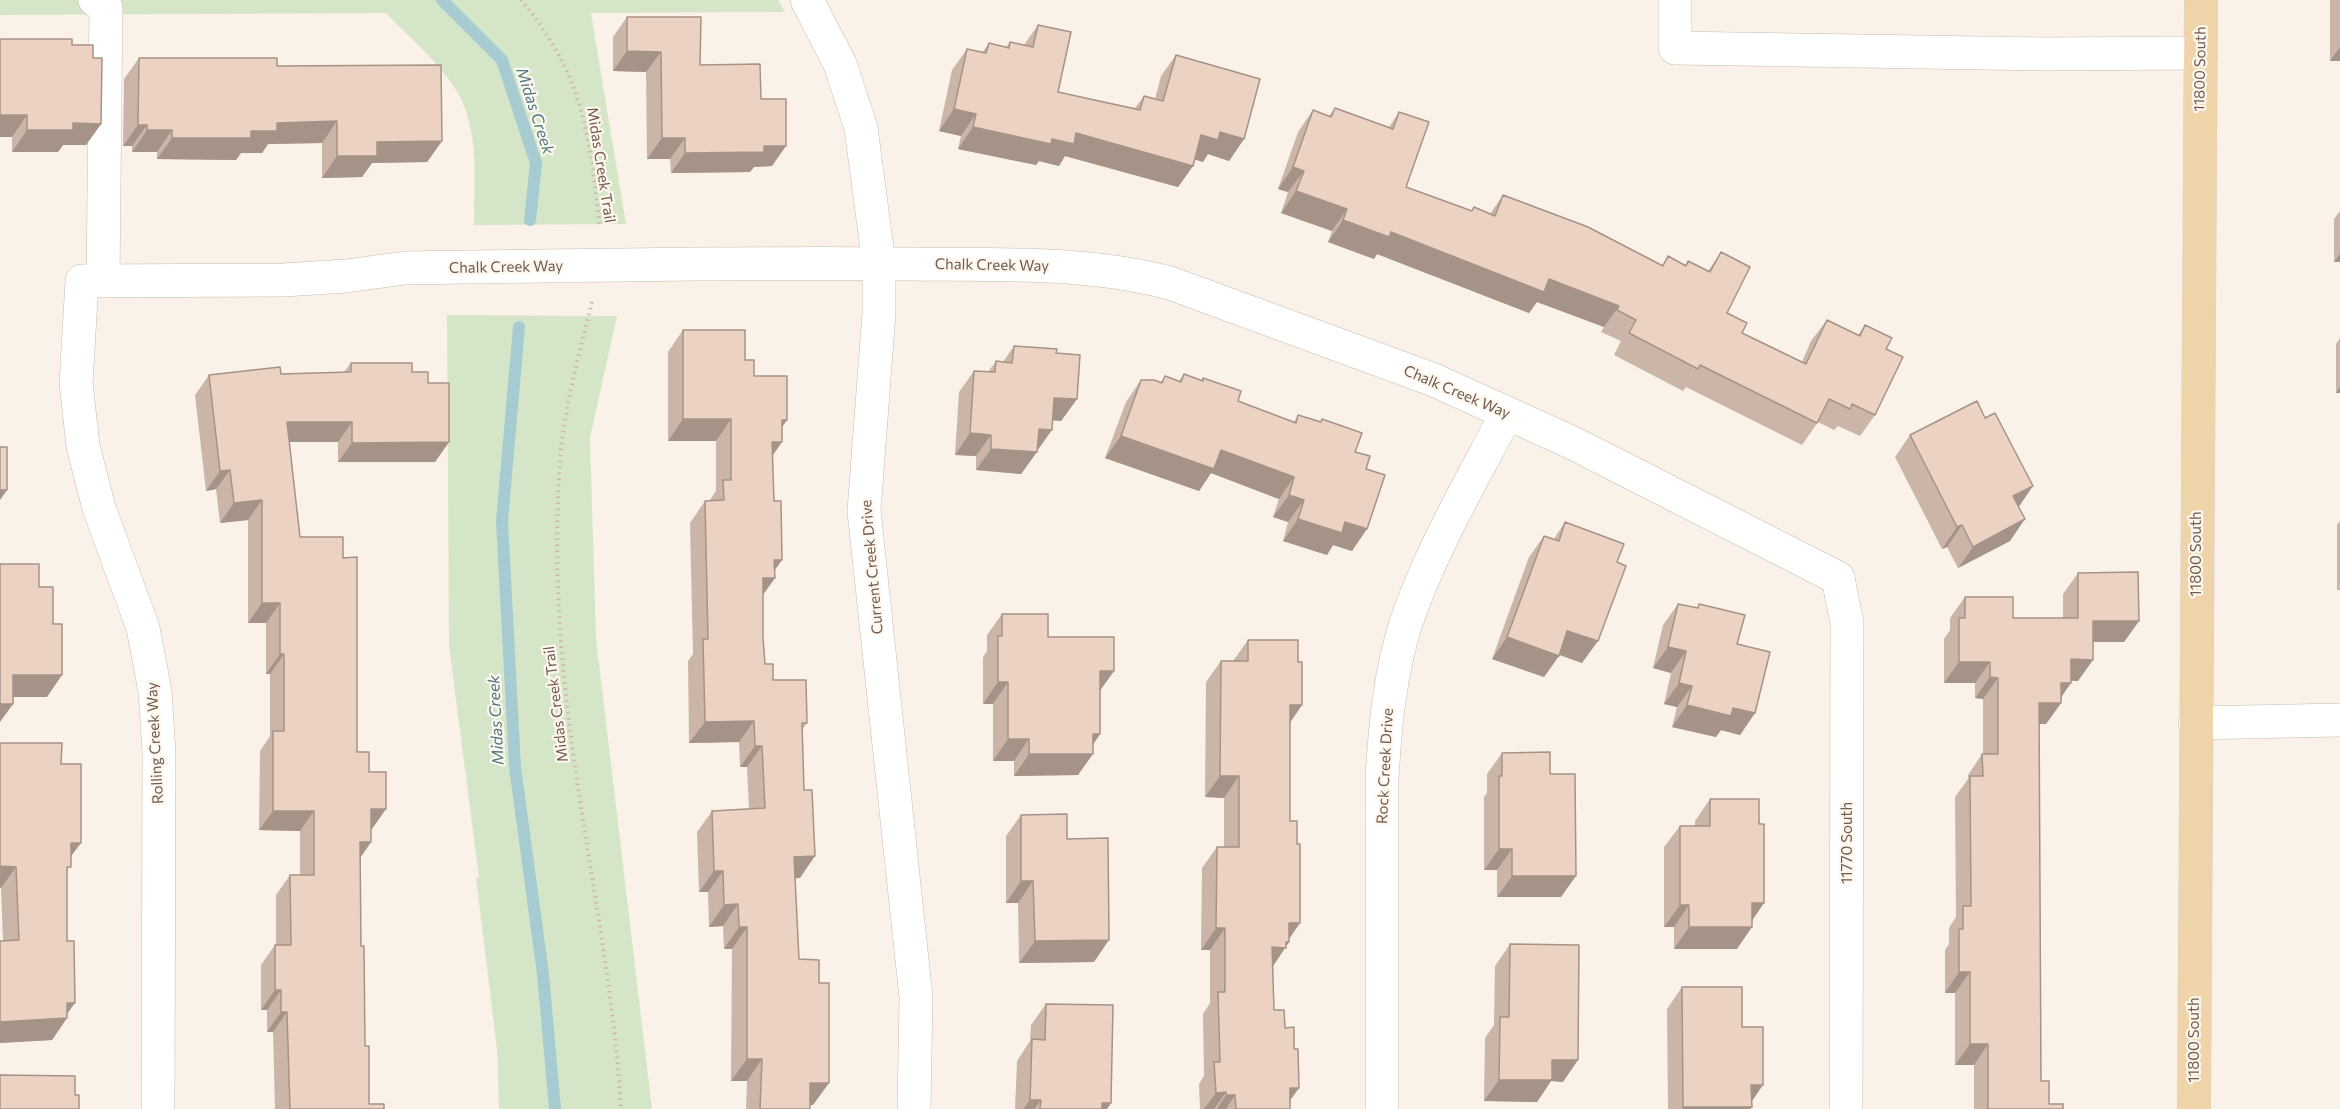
<!DOCTYPE html>
<style>
body{margin:0}
canvas{display:block;background:#faf2e8}
</style>
<canvas width="2340" height="1109"></canvas>
<script>
const g = document.querySelector('canvas').getContext('2d');
g.lineJoin = 'round';
function fill(path, color) { g.fillStyle = color; g.fill(path, 'evenodd'); }
function trace(path, color, width, dash) { g.strokeStyle = color; g.lineWidth = width; g.lineCap = dash ? 'butt' : 'round'; g.setLineDash(dash || []); g.stroke(path); }
function label(font, color, halo, rows, align = 'center') {
  g.font = font + ' Commissioner,sans-serif'; g.lineWidth = 4.5; g.setLineDash([]); g.textBaseline = 'middle'; g.strokeStyle = halo; g.fillStyle = color; for (const [text, x, y, turn = 0] of rows) {
    g.save(); g.translate(x, y); g.rotate((+turn || 0) * Math.PI / 180); g.textAlign = isNaN(turn) ? turn : align; if (halo) g.strokeText(text, 0, 0); g.fillText(text, 0, 0); g.restore();
  }
}
fill(new Path2D(`
 M 0,0 L 778,0 L 785,12 L 591,13 L 626,224 L 474,225 C 474,177 481,121 450,81 C 432,56 407,35 386,13 L 0,15 Z
 M 447,315 L 617,316 L 590,438 L 596,638 L 652,1109 L 499,1109 L 497,1049 L 476,878 L 479,878 L 449,645 Z`), '#d5e6c8');
trace(new Path2D(`
 M 442,0 L 502,60 L 536,163 L 530,220
 M 519,327 L 502,521 L 515,767 L 543,974 L 555,1109`), '#a6ccd1', 12);
const minor = new Path2D(`
 M 95,0 L 106,8 L 103,280
 M 807,0 L 840,64 L 861,128 L 879,264 L 879,313 L 864,511 L 916,997 L 914,1109
 M 1675,0 L 1675,48 L 2044,54 L 2201,53
 M 2195,723 L 2340,720
 M 158,1109 L 159,753 L 155,691 L 143,628 L 99,508 L 83,446 L 76,383 L 82,281 L 284,280 L 346,276 L 405,268 L 467,267 C 615,265 764,262 912,264 C 999,265 1085,261 1170,283 L 1434,380 L 1575,444 L 1838,578 L 1847,623 L 1846,1109
 M 1382,1109 L 1382,779 C 1385,726 1390,671 1407,620 C 1432,548 1472,480 1507,413`);
const major = new Path2D(`
 M 2194,1109 L 2201,0`);
trace(minor, '#cabbaf', 34);
trace(major, '#d7d1ce', 34);
trace(new Path2D(`
 M 521,0 C 545,28 569,68 579,104 C 591,144 595,187 600,228
 M 592,302 C 580,351 566,400 561,449 C 554,533 557,619 567,703 C 582,839 613,972 621,1109`), '#d1b6a6', 4, [1.5, 4.5]);
trace(minor, '#fff', 33);
trace(major, '#f0d4a9', 33);
fill(new Path2D(`
 M 2330,0 L 2340,0 L 2340,61 L 2330,61 Z
 M 627,17 L 700,65 L 761,99 L 772,166 L 754,167 L 750,172 L 671,173 L 670,159 L 647,159 L 646,72 L 613,71 L 613,37 Z
 M 1038,25 L 1058,92 L 1135,108 L 1144,96 L 1155,99 L 1161,76 L 1176,55 L 1244,139 L 1229,161 L 1208,154 L 1203,162 L 1195,159 L 1193,166 L 1178,187 L 1065,156 L 1059,166 L 1039,161 L 1036,165 L 958,149 L 961,136 L 939,131 L 952,70 L 967,49 L 982,53 L 989,43 L 1006,47 L 1010,42 L 1024,45 Z
 M 72,45 L 93,58 L 101,124 L 86,145 L 63,145 L 58,152 L 12,152 L 12,137 L 0,137 Z
 M 139,58 L 277,66 L 442,141 L 427,162 L 372,163 L 362,177 L 322,178 L 322,143 L 268,144 L 262,153 L 241,153 L 236,160 L 157,159 L 157,152 L 132,152 L 132,146 L 123,146 L 124,79 Z
 M 1335,108 L 1389,127 L 1399,112 L 1406,187 L 1471,211 L 1474,207 L 1490,214 L 1503,195 L 1662,265 L 1668,256 L 1685,265 L 1688,261 L 1708,271 L 1721,252 L 1727,313 L 1742,333 L 1802,362 L 1811,341 L 1827,320 L 1858,335 L 1865,325 L 1886,349 L 1875,415 L 1860,436 L 1838,426 L 1834,430 L 1818,422 L 1802,445 L 1686,387 L 1683,391 L 1614,355 L 1621,341 L 1601,332 L 1604,327 L 1537,302 L 1529,313 L 1377,254 L 1374,259 L 1328,242 L 1332,231 L 1281,213 L 1288,192 L 1278,189 L 1298,132 L 1313,110 L 1329,116 Z
 M 2340,211 L 2340,262 L 2334,262 L 2334,219 Z
 M 683,330 L 745,360 L 754,376 L 787,420 L 782,427 L 782,442 L 773,455 L 775,578 L 763,594 L 763,638 L 765,664 L 773,680 L 807,723 L 802,730 L 800,878 L 795,878 L 799,959 L 813,1105 L 810,1105 L 810,1109 L 746,1109 L 747,1081 L 731,1081 L 732,949 L 724,949 L 723,926 L 709,927 L 708,892 L 699,892 L 697,832 L 712,811 L 749,809 L 747,767 L 740,767 L 739,742 L 689,743 L 688,661 L 693,654 L 690,523 L 705,501 L 709,501 L 716,491 L 716,441 L 668,441 L 668,352 Z
 M 2340,338 L 2340,393 L 2336,393 L 2336,344 Z
 M 1014,346 L 1056,353 L 1077,399 L 1061,421 L 1053,420 L 1037,451 L 1021,474 L 976,470 L 976,456 L 955,455 L 959,392 L 974,371 L 988,372 L 996,361 L 1003,362 Z
 M 351,363 L 412,372 L 428,383 L 449,442 L 435,462 L 338,462 L 338,442 L 289,442 L 300,537 L 343,558 L 357,752 L 369,772 L 386,809 L 371,829 L 371,842 L 361,857 L 361,946 L 365,1046 L 369,1104 L 384,1109 L 275,1109 L 273,1032 L 267,1032 L 267,1010 L 261,1010 L 261,965 L 275,945 L 276,945 L 276,895 L 290,875 L 300,875 L 300,831 L 259,830 L 260,751 L 270,736 L 270,674 L 266,674 L 266,623 L 248,623 L 248,520 L 220,523 L 216,489 L 206,491 L 195,395 L 209,375 L 344,372 Z
 M 1184,374 L 1201,380 L 1203,378 L 1238,401 L 1294,422 L 1298,415 L 1320,422 L 1322,419 L 1355,452 L 1366,469 L 1352,551 L 1333,545 L 1327,555 L 1283,541 L 1288,522 L 1273,517 L 1279,499 L 1211,473 L 1199,491 L 1105,458 L 1126,402 L 1141,380 L 1160,383 L 1165,376 L 1179,381 Z
 M 1910,435 L 2018,507 L 2010,541 L 1958,568 L 1947,547 L 1942,549 L 1895,457 Z
 M 2340,521 L 2340,590 L 2337,590 L 2337,525 Z
 M 1565,522 L 1582,663 L 1559,655 L 1544,677 L 1492,659 L 1529,557 L 1544,536 L 1554,539 Z
 M 2078,573 L 2139,621 L 2124,642 L 2093,642 L 2078,681 L 2071,681 L 2061,698 L 2061,703 L 2046,724 L 2039,724 L 2041,1081 L 2049,1104 L 2063,1109 L 1974,1109 L 1974,1065 L 1955,1065 L 1955,993 L 1945,993 L 1945,950 L 1949,944 L 1949,928 L 1956,917 L 1955,797 L 1968,779 L 1968,775 L 1982,754 L 1983,754 L 1983,699 L 1975,698 L 1975,683 L 1944,683 L 1944,639 L 1950,630 L 1950,618 L 1965,597 L 2013,618 L 2063,618 L 2063,594 Z
 M 1678,604 L 1697,608 L 1699,604 L 1737,644 L 1755,713 L 1740,735 L 1721,730 L 1716,737 L 1672,727 L 1677,707 L 1664,704 L 1671,673 L 1653,668 L 1663,625 Z
 M 1002,614 L 1114,671 L 1100,690 L 1100,734 L 1093,745 L 1078,775 L 1014,776 L 1014,761 L 993,761 L 993,704 L 983,704 L 983,657 L 987,651 L 987,635 Z
 M 1248,640 L 1298,662 L 1302,705 L 1290,722 L 1289,942 L 1273,966 L 1274,1010 L 1285,1028 L 1290,1109 L 1200,1109 L 1199,1084 L 1204,1076 L 1203,1014 L 1210,1003 L 1210,950 L 1201,950 L 1202,868 L 1217,847 L 1224,847 L 1224,798 L 1205,797 L 1206,682 L 1221,661 L 1233,661 Z
 M 1502,753 L 1550,774 L 1561,897 L 1497,897 L 1497,870 L 1484,870 L 1484,797 L 1487,793 L 1487,774 Z
 M 61,764 L 71,857 L 67,872 L 67,1018 L 52,1040 L 0,1043 L 0,941 L 3,941 L 1,888 Z
 M 1710,799 L 1759,824 L 1764,903 L 1752,920 L 1737,949 L 1674,949 L 1674,927 L 1664,927 L 1664,847 L 1680,826 L 1695,826 L 1695,821 Z
 M 1021,815 L 1067,839 L 1094,962 L 1019,963 L 1018,903 L 1006,903 L 1006,836 Z
 M 1510,944 L 1563,1082 L 1551,1081 L 1537,1102 L 1484,1101 L 1485,1038 L 1494,1025 L 1495,966 Z
 M 1682,987 L 1742,1027 L 1752,1107 L 1750,1109 L 1668,1109 L 1667,1009 Z
 M 1046,1004 L 1111,1103 L 1107,1109 L 1015,1109 L 1017,1061 L 1030,1041 L 1031,1025 Z`), '#cbb5a8');
fill(new Path2D(`
 M 2340,47 L 2340,61 L 2330,61 Z
 M 627,51 L 661,52 L 646,72 L 613,71 Z
 M 954,109 L 976,114 L 961,136 L 939,131 Z
 M 0,115 L 27,115 L 12,137 L 0,137 Z
 M 337,121 L 322,143 L 268,144 L 262,153 L 241,153 L 236,160 L 157,159 L 172,138 L 277,123 Z
 M 73,123 L 101,124 L 86,145 L 63,145 L 58,152 L 12,152 L 27,130 Z
 M 138,125 L 147,125 L 132,146 L 123,146 Z
 M 973,127 L 1052,139 L 1076,133 L 1193,166 L 1178,187 L 1065,156 L 1059,166 L 1039,161 L 1036,165 L 958,149 Z
 M 147,130 L 172,130 L 157,152 L 132,152 Z
 M 1220,132 L 1244,139 L 1229,161 L 1208,154 L 1203,162 L 1186,157 L 1201,135 Z
 M 662,138 L 685,138 L 670,159 L 647,159 Z
 M 442,141 L 427,162 L 372,163 L 362,177 L 322,178 L 337,156 L 377,142 Z
 M 764,146 L 786,146 L 772,166 L 754,167 L 750,172 L 671,173 L 685,153 Z
 M 1293,167 L 1304,171 L 1288,192 L 1278,189 Z
 M 1296,191 L 1347,209 L 1332,231 L 1281,213 Z
 M 1343,220 L 1391,232 L 1549,279 L 1619,306 L 1604,327 L 1537,302 L 1529,313 L 1377,254 L 1374,259 L 1328,242 Z
 M 2340,254 L 2340,262 L 2334,262 Z
 M 2340,387 L 2340,393 L 2336,393 Z
 M 1054,398 L 1077,399 L 1061,421 L 1039,419 Z
 M 683,419 L 731,419 L 716,441 L 668,441 Z
 M 782,420 L 787,420 L 772,441 Z
 M 287,422 L 352,422 L 338,442 L 273,442 Z
 M 1039,429 L 1052,430 L 1037,451 L 1023,451 Z
 M 970,433 L 991,435 L 976,456 L 955,455 Z
 M 1121,436 L 1221,450 L 1294,477 L 1279,499 L 1211,473 L 1199,491 L 1105,458 Z
 M 449,442 L 435,462 L 338,462 L 352,443 Z
 M 772,442 L 782,442 L 767,463 Z
 M 991,449 L 1037,452 L 1021,474 L 976,470 Z
 M 230,470 L 216,489 L 206,491 L 220,471 Z
 M 2033,486 L 2018,508 L 2013,496 Z
 M 0,490 L 7,490 L 0,500 Z
 M 1289,495 L 1304,500 L 1288,522 L 1273,517 Z
 M 262,500 L 248,520 L 220,523 L 234,503 Z
 M 1298,519 L 1345,522 L 1367,529 L 1352,551 L 1333,545 L 1327,555 L 1283,541 Z
 M 2025,519 L 2010,541 L 1958,568 L 1973,547 Z
 M 1962,525 L 1947,547 L 1942,549 L 1957,527 Z
 M 774,560 L 782,560 L 769,578 L 775,578 L 760,599 L 748,599 Z
 M 262,603 L 280,603 L 266,623 L 248,623 Z
 M 2093,621 L 2139,621 L 2124,642 L 2078,642 Z
 M 1567,631 L 1598,641 L 1582,663 L 1552,652 Z
 M 1507,637 L 1559,656 L 1544,677 L 1492,659 Z
 M 1668,647 L 1686,651 L 1671,673 L 1653,668 Z
 M 280,654 L 284,654 L 270,674 L 266,674 Z
 M 2071,659 L 2093,660 L 2078,681 L 2056,680 Z
 M 1959,662 L 1990,662 L 1975,683 L 1944,683 Z
 M 1100,671 L 1114,671 L 1099,692 Z
 M 13,675 L 62,675 L 47,697 L 0,697 Z
 M 1990,677 L 1998,678 L 1983,699 L 1975,698 Z
 M 998,682 L 1008,682 L 993,704 L 983,704 Z
 M 1679,683 L 1692,686 L 1677,707 L 1664,704 Z
 M 2061,683 L 2071,683 L 2057,703 L 2061,703 L 2046,724 L 2024,724 L 2039,703 Z
 M 0,704 L 13,704 L 0,722 Z
 M 1290,705 L 1302,705 L 1287,727 Z
 M 1687,705 L 1733,708 L 1755,713 L 1740,735 L 1721,730 L 1716,737 L 1672,727 Z
 M 754,721 L 739,742 L 689,743 L 705,722 Z
 M 1093,734 L 1100,734 L 1086,754 L 1093,754 L 1078,775 L 1014,776 L 1029,754 Z
 M 1008,739 L 1029,739 L 1014,761 L 993,761 Z
 M 755,746 L 762,746 L 747,767 L 740,767 Z
 M 1220,776 L 1239,776 L 1224,798 L 1205,797 Z
 M 371,809 L 386,809 L 372,829 L 357,828 Z
 M 273,811 L 314,811 L 300,831 L 259,830 Z
 M 360,842 L 371,842 L 357,862 Z
 M 71,843 L 81,843 L 65,864 Z
 M 1499,849 L 1512,849 L 1497,870 L 1484,870 Z
 M 815,856 L 800,878 L 779,879 L 794,857 Z
 M 0,866 L 16,867 L 1,888 L 0,888 Z
 M 714,871 L 723,871 L 708,892 L 699,892 Z
 M 1512,876 L 1576,876 L 1561,897 L 1497,897 Z
 M 1021,881 L 1033,881 L 1018,903 L 1006,903 Z
 M 1752,903 L 1764,903 L 1749,925 Z
 M 738,904 L 723,926 L 709,927 L 724,905 Z
 M 1680,905 L 1689,905 L 1674,927 L 1664,927 Z
 M 1289,923 L 1300,923 L 1287,942 L 1289,942 L 1271,969 L 1257,969 Z
 M 739,927 L 747,927 L 732,949 L 724,949 Z
 M 1689,927 L 1752,927 L 1737,949 L 1674,949 Z
 M 1216,928 L 1225,928 L 1210,950 L 1201,950 Z
 M 1109,940 L 1094,962 L 1019,963 L 1035,941 Z
 M 1959,972 L 1970,972 L 1955,993 L 1945,993 Z
 M 275,990 L 281,990 L 267,1010 L 261,1010 Z
 M 67,1003 L 75,1003 L 64,1018 L 67,1018 L 52,1040 L 0,1043 L 0,1022 Z
 M 281,1012 L 287,1012 L 273,1032 L 267,1032 Z
 M 1970,1044 L 1988,1044 L 1974,1065 L 1955,1065 Z
 M 747,1059 L 762,1059 L 747,1081 L 731,1081 Z
 M 1552,1060 L 1578,1060 L 1563,1082 L 1551,1081 L 1537,1102 L 1484,1101 L 1499,1080 Z
 M 810,1083 L 829,1083 L 813,1105 L 795,1105 Z
 M 1751,1085 L 1763,1085 L 1748,1107 L 1752,1107 L 1750,1109 L 1682,1109 L 1683,1107 Z
 M 1290,1088 L 1299,1088 L 1284,1109 Z
 M 1226,1092 L 1214,1109 L 1204,1109 L 1216,1093 Z
 M 1226,1095 L 1235,1095 L 1226,1109 L 1217,1109 Z
 M 1030,1100 L 1041,1100 L 1034,1109 L 1023,1109 Z
 M 1102,1103 L 1111,1103 L 1107,1109 L 1098,1109 Z`), '#a59388');
const building = new Path2D(`
 M 627,17 L 701,17 L 700,65 L 760,64 L 761,99 L 786,99 L 786,146 L 764,146 L 764,152 L 685,153 L 685,138 L 662,138 L 661,52 L 627,51 Z
 M 1038,25 L 1071,32 L 1058,92 L 1140,110 L 1144,96 L 1163,101 L 1176,55 L 1260,79 L 1244,139 L 1220,132 L 1218,140 L 1201,135 L 1193,166 L 1076,133 L 1074,144 L 1052,139 L 1051,144 L 973,127 L 976,114 L 954,109 L 967,49 L 986,53 L 989,43 L 1009,48 L 1010,42 L 1033,47 Z
 M 0,39 L 72,39 L 72,45 L 93,45 L 93,58 L 102,58 L 101,124 L 73,123 L 73,130 L 27,130 L 27,115 L 0,115 Z
 M 139,58 L 277,58 L 277,66 L 441,65 L 442,141 L 377,142 L 377,156 L 337,156 L 337,121 L 277,123 L 277,131 L 251,131 L 251,138 L 172,138 L 172,130 L 147,130 L 147,125 L 138,125 Z
 M 1335,108 L 1393,129 L 1399,112 L 1429,122 L 1406,187 L 1472,211 L 1474,207 L 1495,216 L 1503,195 L 1588,227 L 1663,266 L 1668,256 L 1686,266 L 1688,261 L 1710,272 L 1721,252 L 1750,267 L 1727,313 L 1747,323 L 1742,333 L 1806,364 L 1827,320 L 1860,336 L 1865,325 L 1892,338 L 1886,349 L 1903,357 L 1875,415 L 1852,404 L 1850,409 L 1829,399 L 1817,423 L 1700,365 L 1698,369 L 1629,333 L 1636,320 L 1617,310 L 1619,306 L 1549,279 L 1544,292 L 1391,232 L 1389,237 L 1343,220 L 1347,209 L 1296,191 L 1304,171 L 1293,167 L 1313,110 L 1331,117 Z
 M 683,330 L 745,330 L 745,360 L 754,360 L 754,376 L 787,376 L 787,420 L 782,420 L 782,442 L 772,442 L 774,501 L 781,501 L 782,560 L 774,560 L 775,578 L 763,578 L 763,638 L 765,664 L 773,664 L 773,680 L 806,680 L 807,723 L 802,723 L 804,790 L 812,790 L 815,856 L 794,857 L 799,959 L 819,960 L 819,983 L 829,983 L 829,1083 L 810,1083 L 810,1109 L 760,1109 L 762,1059 L 747,1059 L 747,927 L 739,927 L 738,904 L 724,905 L 723,871 L 714,871 L 712,811 L 765,808 L 762,746 L 755,746 L 754,721 L 705,722 L 703,639 L 708,639 L 705,501 L 724,500 L 723,480 L 731,480 L 731,419 L 683,419 Z
 M 1014,346 L 1057,349 L 1056,353 L 1080,355 L 1077,399 L 1054,398 L 1052,430 L 1039,429 L 1037,452 L 991,449 L 991,435 L 970,433 L 974,371 L 995,372 L 996,361 L 1012,363 Z
 M 351,363 L 412,363 L 412,372 L 428,372 L 428,383 L 449,383 L 449,442 L 352,443 L 352,422 L 287,422 L 300,537 L 343,537 L 343,558 L 357,557 L 357,752 L 369,752 L 369,772 L 386,772 L 386,809 L 371,809 L 371,842 L 360,842 L 361,946 L 364,946 L 365,1046 L 369,1046 L 369,1104 L 384,1104 L 384,1109 L 290,1109 L 287,1012 L 281,1012 L 281,990 L 275,990 L 275,945 L 291,945 L 290,875 L 314,875 L 314,811 L 273,811 L 273,731 L 284,731 L 284,654 L 280,654 L 280,603 L 262,603 L 262,500 L 234,503 L 230,470 L 220,471 L 209,375 L 280,367 L 281,374 L 351,372 Z
 M 1184,374 L 1203,381 L 1203,378 L 1241,391 L 1238,401 L 1296,423 L 1298,415 L 1321,422 L 1322,419 L 1362,433 L 1355,452 L 1370,456 L 1366,469 L 1385,475 L 1367,529 L 1345,522 L 1342,533 L 1298,519 L 1304,500 L 1289,495 L 1294,477 L 1221,450 L 1214,469 L 1121,436 L 1141,380 L 1154,380 L 1162,383 L 1165,376 L 1181,382 Z
 M 1977,401 L 1985,418 L 1995,413 L 2033,486 L 2013,496 L 2025,519 L 1973,547 L 1962,525 L 1957,527 L 1910,435 Z
 M 0,447 L 7,447 L 7,490 L 0,490 Z
 M 1565,522 L 1624,544 L 1617,562 L 1626,566 L 1598,641 L 1567,631 L 1559,656 L 1507,637 L 1544,536 L 1559,541 Z
 M 0,564 L 39,564 L 39,587 L 53,587 L 53,624 L 62,624 L 62,675 L 13,675 L 13,704 L 0,704 Z
 M 2138,572 L 2139,621 L 2093,621 L 2093,660 L 2071,659 L 2071,683 L 2061,683 L 2061,703 L 2039,703 L 2041,1081 L 2049,1081 L 2049,1104 L 2063,1104 L 2063,1109 L 1988,1109 L 1988,1044 L 1970,1044 L 1970,972 L 1959,972 L 1959,929 L 1963,929 L 1963,906 L 1971,906 L 1970,776 L 1983,776 L 1982,754 L 1998,754 L 1998,678 L 1990,677 L 1990,662 L 1959,662 L 1959,618 L 1965,618 L 1965,597 L 2013,597 L 2013,618 L 2078,618 L 2078,573 Z
 M 1678,604 L 1698,608 L 1699,604 L 1745,615 L 1737,644 L 1770,652 L 1755,713 L 1733,708 L 1731,716 L 1687,705 L 1692,686 L 1679,683 L 1686,651 L 1668,647 Z
 M 1002,614 L 1048,614 L 1048,637 L 1114,637 L 1114,671 L 1100,671 L 1100,734 L 1093,734 L 1093,754 L 1029,754 L 1029,739 L 1008,739 L 1008,682 L 998,682 L 998,636 L 1002,636 Z
 M 1248,640 L 1298,640 L 1298,662 L 1302,662 L 1302,705 L 1290,705 L 1290,821 L 1297,821 L 1297,844 L 1300,844 L 1300,923 L 1289,923 L 1289,942 L 1286,942 L 1286,948 L 1272,947 L 1274,1010 L 1284,1010 L 1285,1028 L 1294,1027 L 1294,1049 L 1298,1049 L 1299,1088 L 1290,1088 L 1290,1109 L 1236,1109 L 1235,1095 L 1226,1095 L 1226,1092 L 1216,1093 L 1214,1062 L 1220,1062 L 1218,992 L 1225,992 L 1225,928 L 1216,928 L 1217,847 L 1239,847 L 1239,776 L 1220,776 L 1221,661 L 1248,661 Z
 M 0,743 L 62,743 L 61,764 L 81,764 L 81,843 L 71,843 L 71,867 L 67,867 L 67,941 L 74,941 L 75,1003 L 67,1003 L 67,1018 L 0,1022 L 0,941 L 19,940 L 16,867 L 0,866 Z
 M 1550,752 L 1550,774 L 1575,774 L 1576,876 L 1512,876 L 1512,849 L 1499,849 L 1499,776 L 1502,776 L 1502,753 Z
 M 1710,799 L 1759,799 L 1759,824 L 1764,824 L 1764,903 L 1752,903 L 1752,927 L 1689,927 L 1689,905 L 1680,905 L 1680,826 L 1710,826 Z
 M 1067,814 L 1067,839 L 1108,838 L 1109,940 L 1035,941 L 1033,881 L 1021,881 L 1021,815 Z
 M 1510,944 L 1579,945 L 1578,1060 L 1552,1060 L 1552,1080 L 1499,1080 L 1500,1017 L 1509,1017 Z
 M 1682,987 L 1742,987 L 1742,1027 L 1763,1027 L 1763,1085 L 1751,1085 L 1752,1107 L 1683,1107 Z
 M 1046,1004 L 1113,1005 L 1111,1103 L 1102,1103 L 1102,1109 L 1040,1109 L 1041,1100 L 1030,1100 L 1032,1039 L 1045,1040 Z
 M 0,1075 L 75,1076 L 75,1095 L 79,1095 L 79,1109 L 0,1109 Z`);
fill(building, '#ecd2c3');
trace(building, '#a59388', 1.5);
label('15px', '#715a4f', '#fdf7ee', [
 ["11800 South",2200,69,-89],
 ["Midas Creek Trail",601,165,81],
 ["Chalk Creek Way",992,265,1],
 ["Chalk Creek Way",506,267,-1],
 ["Chalk Creek Way",1457,392,23],
 ["11800 South",2196,554,-90],
 ["Current Creek Drive",872,567,-95],
 ["Midas Creek Trail",556,704,-97],
 ["Rolling Creek Way",155,743,-93],
 ["Rock Creek Drive",1385,766,-87],
 ["11770 South",1847,843,-90],
 ["11800 South",2194,1040,-90]
]);
label('italic 16px', '#4c7981', '#fdf7ee', [
 ["Midas Creek",535,111,72],
 ["Midas Creek",496,720,-93]
]);
</script>
